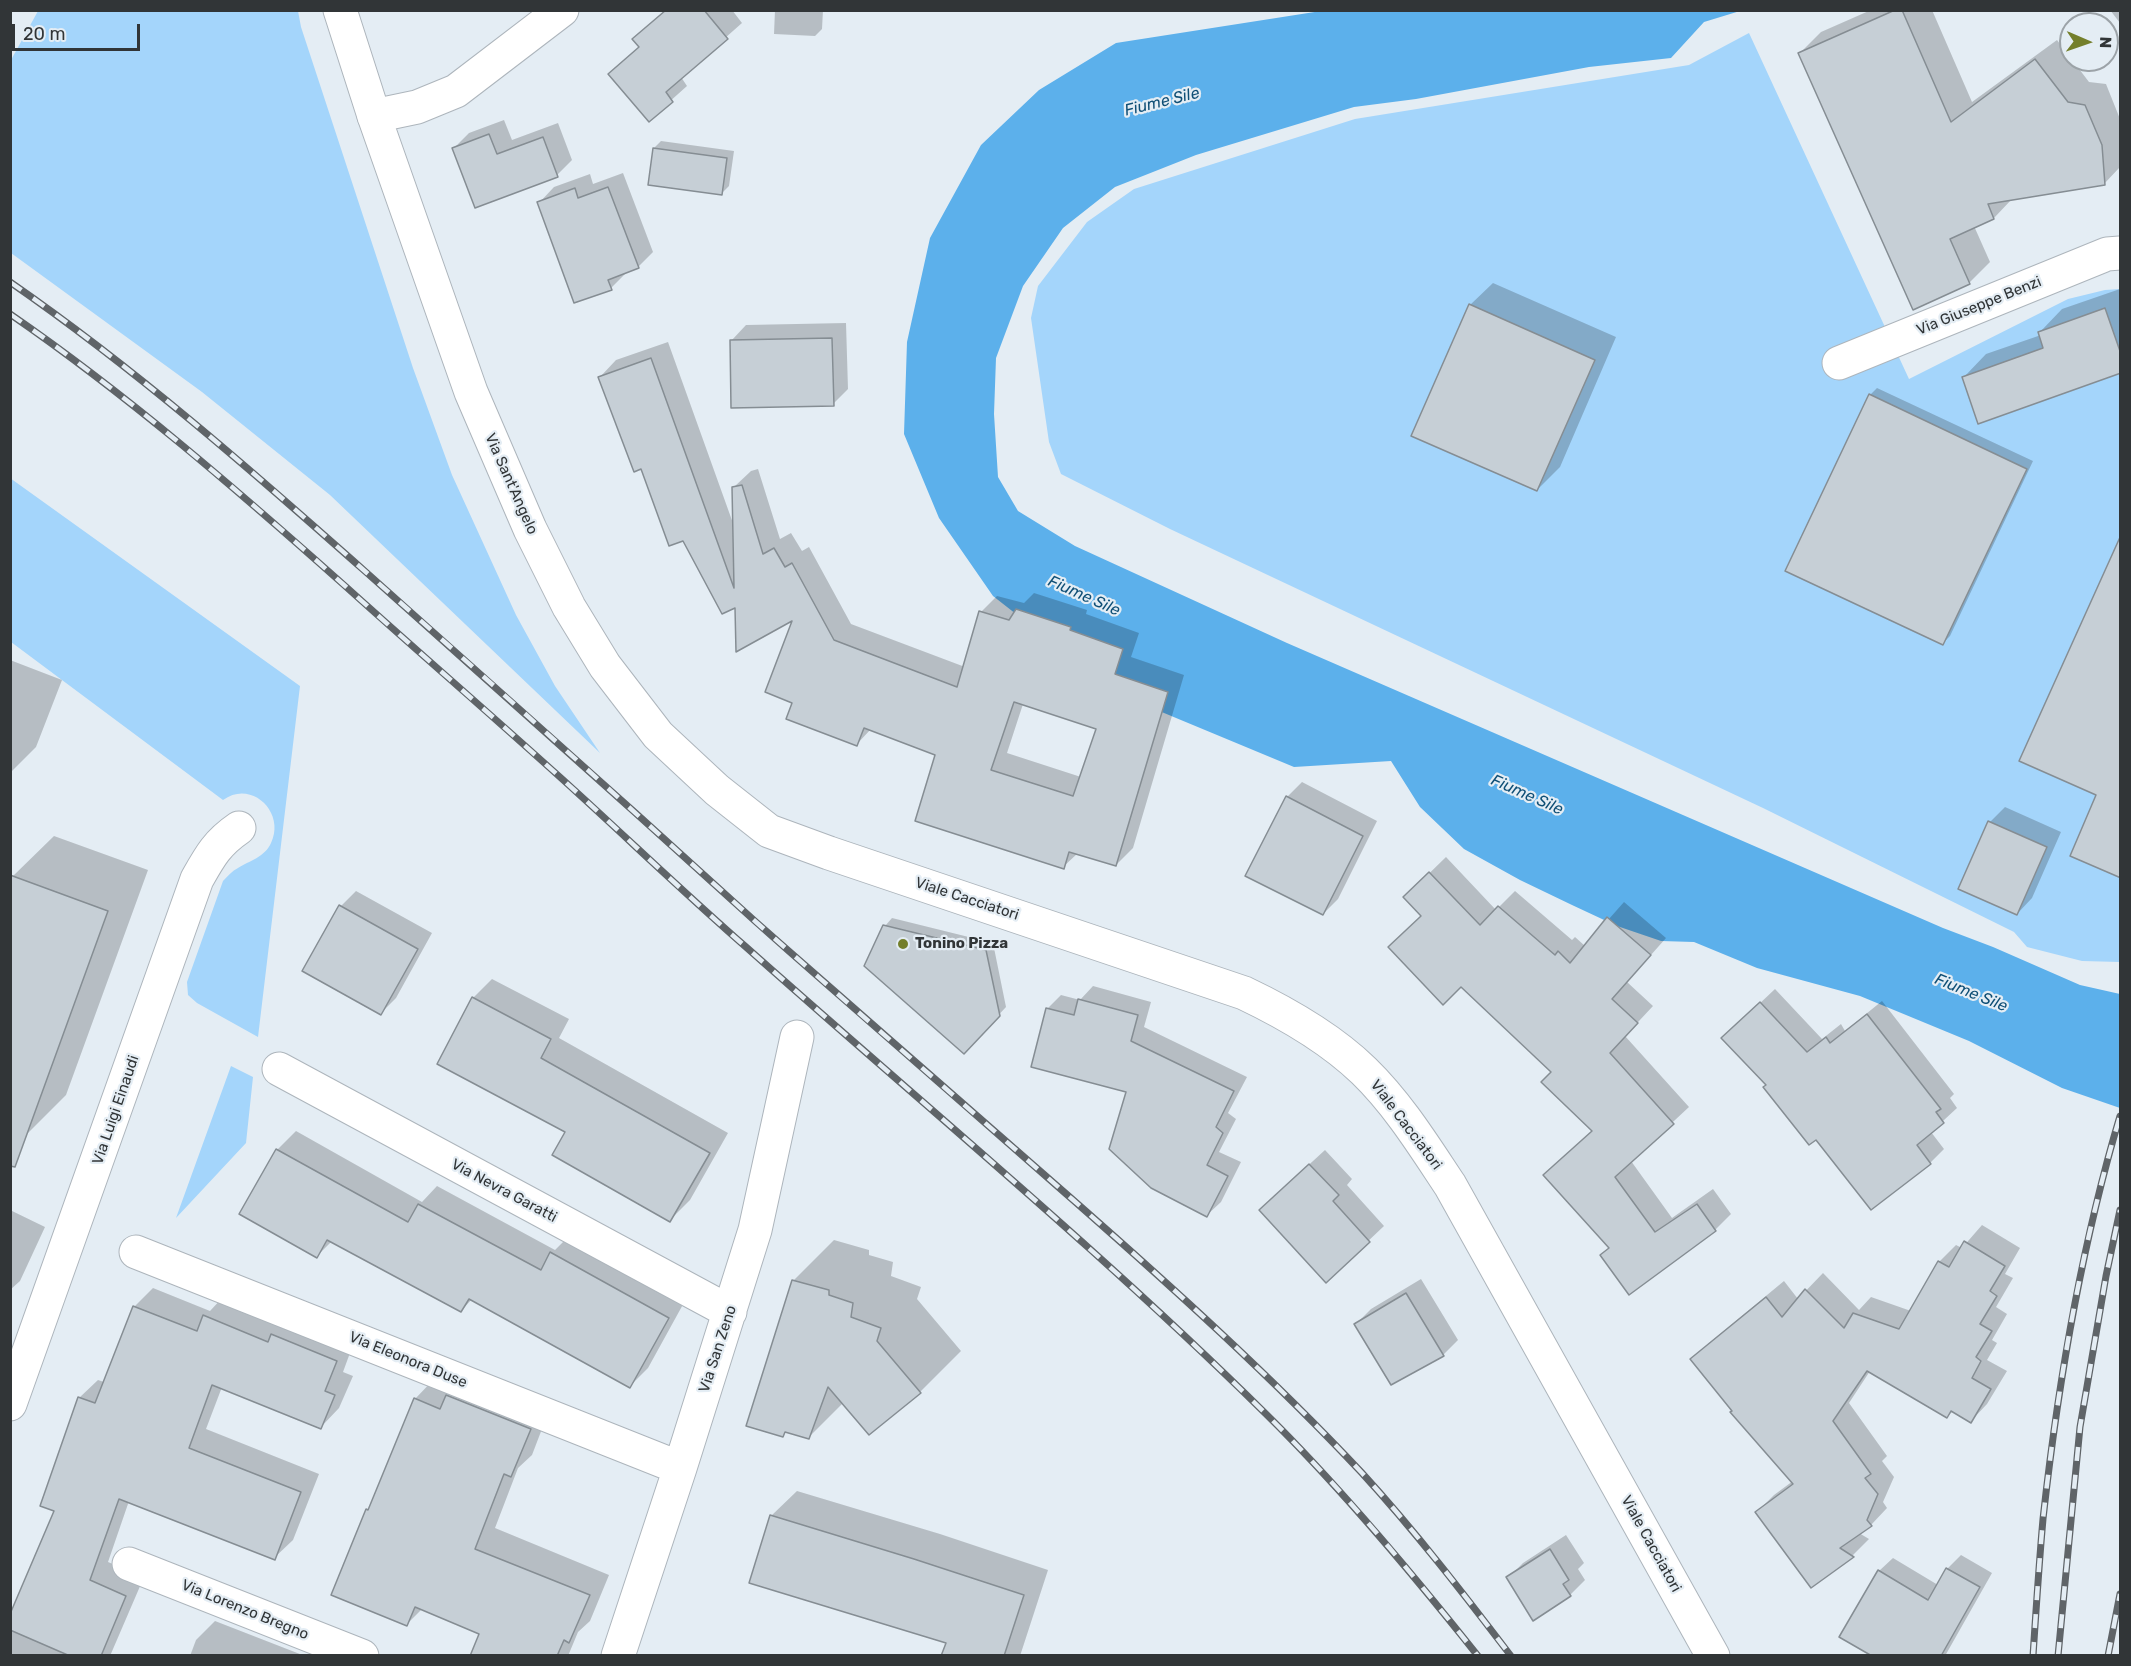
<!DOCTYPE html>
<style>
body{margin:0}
#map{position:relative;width:2131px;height:1666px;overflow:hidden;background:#e4edf4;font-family:Rubik,sans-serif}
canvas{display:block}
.frame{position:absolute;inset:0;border:12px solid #313537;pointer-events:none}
.north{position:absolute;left:2059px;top:12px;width:60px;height:60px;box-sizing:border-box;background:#e4edf4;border:2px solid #9ca3a8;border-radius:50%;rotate:92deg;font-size:16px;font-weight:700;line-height:24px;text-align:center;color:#313537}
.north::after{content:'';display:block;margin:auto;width:21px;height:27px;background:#747f2b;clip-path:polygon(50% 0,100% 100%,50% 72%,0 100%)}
.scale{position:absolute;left:12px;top:24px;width:128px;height:27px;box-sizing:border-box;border:3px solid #313537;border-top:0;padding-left:8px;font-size:18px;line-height:21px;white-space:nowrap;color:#313537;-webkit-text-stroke:4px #e4edf4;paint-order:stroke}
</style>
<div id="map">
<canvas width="2131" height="1666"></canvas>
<div class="frame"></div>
<div class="north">N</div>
<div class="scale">20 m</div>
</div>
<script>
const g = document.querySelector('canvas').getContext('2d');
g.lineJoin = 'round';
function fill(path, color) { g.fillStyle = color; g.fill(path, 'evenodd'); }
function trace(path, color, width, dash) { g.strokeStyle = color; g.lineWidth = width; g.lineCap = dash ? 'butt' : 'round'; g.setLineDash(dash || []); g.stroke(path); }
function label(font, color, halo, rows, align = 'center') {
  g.font = font + ' Rubik,sans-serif'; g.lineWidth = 4.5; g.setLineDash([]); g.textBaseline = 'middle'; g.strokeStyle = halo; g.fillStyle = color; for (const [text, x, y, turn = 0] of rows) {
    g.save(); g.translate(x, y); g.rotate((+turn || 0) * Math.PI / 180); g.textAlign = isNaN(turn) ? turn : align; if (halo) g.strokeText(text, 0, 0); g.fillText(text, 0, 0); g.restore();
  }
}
fill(new Path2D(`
 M 38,11 L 298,11 L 301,27 L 413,368 L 452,475 L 516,615 L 555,686 L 600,753 L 330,495 L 202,392 L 11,253 L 11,60 Z
 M 1749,33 L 1909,379 L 2068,299 L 2105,290 L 2120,289 L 2120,962 L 2082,961 L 2027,947 L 2014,932 L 1763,808 L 1170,529 L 1061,474 L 1049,442 L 1031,318 L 1038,286 L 1087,222 L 1134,189 L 1355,119 L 1689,65 Z
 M 10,478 L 300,686 L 258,1037 L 197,1003 L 188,995 L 187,982 L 223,881 C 228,876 232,871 238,868 C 249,861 265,857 271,843 C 286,812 251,779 223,800 L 11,642 Z
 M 231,1066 L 253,1077 L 246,1143 L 176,1218 Z`), '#a4d5fb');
fill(new Path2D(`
 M 1321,11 L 1740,11 L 1704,22 L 1671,58 L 1589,67 L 1416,99 L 1354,107 L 1196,155 L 1115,187 L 1063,228 L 1023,286 L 996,358 L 994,414 L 998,477 L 1018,511 L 1075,546 L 1287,643 L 1943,928 L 1993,947 L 2080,985 L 2120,994 L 2120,1108 L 2062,1088 L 1969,1041 L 1860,996 L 1757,968 L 1694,942 L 1661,941 L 1617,926 L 1572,905 L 1520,880 L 1464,849 L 1420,807 L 1391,761 L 1294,767 L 1140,703 L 1044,636 L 993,596 L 939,518 L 904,434 L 907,342 L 930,238 L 981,145 L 1039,90 L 1116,43 Z`), '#5cb0eb');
fill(new Path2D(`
 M 665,10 L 732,10 L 742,23 L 681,77 L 687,86 L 649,120 L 610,74 L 640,46 L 634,39 Z
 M 775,10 L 823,10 L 822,29 L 815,36 L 774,34 Z
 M 1871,10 L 1932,10 L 1972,102 L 2057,40 L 2089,82 L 2106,84 L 2120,119 L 2120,167 L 2104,184 L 2012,199 L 1994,218 L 1974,226 L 1990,262 L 1969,283 L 1800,53 L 1821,32 Z
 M 2110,10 L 2120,10 L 2120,23 Z
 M 504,120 L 512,140 L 558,123 L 572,160 L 557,175 L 454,148 L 469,133 Z
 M 661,141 L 734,151 L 729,186 L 721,194 L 654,148 Z
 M 623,173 L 653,252 L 638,267 L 625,272 L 626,273 L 611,288 L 539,203 L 554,187 L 590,174 L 593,184 Z
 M 1493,283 L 1616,337 L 1560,467 L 1537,490 L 1470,305 Z
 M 2120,289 L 2120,371 L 1964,377 L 1986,354 L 2041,335 L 2040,332 L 2062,309 Z
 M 846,323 L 848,389 L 833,404 L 731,341 L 746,325 Z
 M 668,342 L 734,526 L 734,487 L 751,471 L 758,469 L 780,539 L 791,533 L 802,551 L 809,547 L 851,624 L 965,667 L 981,612 L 997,596 L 1024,603 L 1034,593 L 1087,610 L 1086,614 L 1139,633 L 1131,657 L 1184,675 L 1133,848 L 1116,865 L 1078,853 L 1063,867 L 937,754 L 871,729 L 857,744 L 794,702 L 795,618 L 736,606 L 642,468 L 600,377 L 616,360 ZM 1023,704 L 1097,728 L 1081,777 L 1007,753 Z
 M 1877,388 L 2033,461 L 1950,636 L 1943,643 L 1870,395 Z
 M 10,660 L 62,680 L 36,747 L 10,773 Z
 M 1302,782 L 1377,821 L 1338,899 L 1323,914 L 1287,797 Z
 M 2005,807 L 2061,832 L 2032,898 L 2017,914 L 1990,822 Z
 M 54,836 L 148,870 L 66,1095 L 25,1136 L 13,876 Z
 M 1446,857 L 1496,910 L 1515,891 L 1572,940 L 1575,937 L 1585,946 L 1624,902 L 1666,938 L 1627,982 L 1653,1006 L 1625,1036 L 1689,1107 L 1631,1161 L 1672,1218 L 1713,1189 L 1731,1214 L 1715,1230 L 1602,1255 L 1610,1247 L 1593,1131 L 1553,1072 L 1422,915 L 1405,897 Z
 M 356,891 L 432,933 L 396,998 L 381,1013 L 304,971 L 341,906 Z
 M 892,918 L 993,943 L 1006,1007 L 964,1052 L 885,926 Z
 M 492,979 L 569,1019 L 559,1038 L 728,1133 L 690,1200 L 670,1220 L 473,998 Z
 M 1093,986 L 1151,1002 L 1144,1027 L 1247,1077 L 1228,1113 L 1236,1119 L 1219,1152 L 1241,1162 L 1221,1202 L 1207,1215 L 1128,1091 L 1033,1066 L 1048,1008 L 1061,995 L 1080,1000 Z
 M 1775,989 L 1822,1039 L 1841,1024 L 1845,1031 L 1882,1001 L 1954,1094 L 1950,1098 L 1957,1108 L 1931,1132 L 1944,1149 L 1930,1163 L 1817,1138 L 1768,1085 L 1738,1024 Z
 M 296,1131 L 422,1202 L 437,1186 L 555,1250 L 570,1235 L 686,1299 L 648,1368 L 630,1386 L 472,1299 L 461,1311 L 332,1241 L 317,1256 L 241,1214 L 278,1149 Z
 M 1325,1150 L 1352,1179 L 1347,1185 L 1384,1226 L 1326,1281 L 1276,1195 Z
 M 10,1210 L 45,1227 L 20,1281 L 10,1290 Z
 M 1982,1225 L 2020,1248 L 2005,1274 L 2013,1278 L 1996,1307 L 2007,1314 L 1992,1340 L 1997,1343 L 1987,1360 L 2007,1371 L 1987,1404 L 1971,1421 L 1953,1411 L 1947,1417 L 1870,1371 L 1849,1403 L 1887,1456 L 1882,1461 L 1894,1477 L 1883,1502 L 1887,1508 L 1871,1525 L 1859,1533 L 1869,1539 L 1853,1555 L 1811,1586 L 1757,1512 L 1774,1495 L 1793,1481 L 1692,1359 L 1709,1343 L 1784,1281 L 1798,1299 L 1823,1273 L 1859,1310 L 1871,1297 L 1911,1311 L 1939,1262 L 1956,1245 L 1962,1248 Z
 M 834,1240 L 869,1250 L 869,1255 L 893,1262 L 891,1276 L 921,1287 L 917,1299 L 961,1351 L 920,1392 L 843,1403 L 808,1438 L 787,1431 L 783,1435 L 793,1281 Z
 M 1421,1279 L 1458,1340 L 1443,1355 L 1356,1324 L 1371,1309 Z
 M 153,1288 L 210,1311 L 223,1297 L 354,1342 L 343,1372 L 353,1376 L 339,1408 L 321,1427 L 222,1387 L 206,1429 L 319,1474 L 293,1540 L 274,1558 L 129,1501 L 108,1562 L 144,1577 L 110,1656 L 10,1656 L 10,1618 L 56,1510 L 79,1398 L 98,1380 L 104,1382 L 134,1307 Z
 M 435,1378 L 550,1408 L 532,1455 L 518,1468 L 495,1528 L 609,1575 L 590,1621 L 578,1632 L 568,1656 L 480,1656 L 481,1634 L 422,1609 L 407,1624 L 367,1510 L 372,1504 L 415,1399 Z
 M 797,1491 L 940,1534 L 1048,1570 L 1020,1656 L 943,1656 L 947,1642 L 771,1516 Z
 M 1566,1535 L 1584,1563 L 1578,1569 L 1585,1580 L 1570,1595 L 1508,1578 L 1523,1563 Z
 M 1961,1555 L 1992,1573 L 1945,1656 L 1875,1656 L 1879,1571 L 1893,1558 L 1938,1585 L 1947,1569 Z
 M 215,1621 L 305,1656 L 190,1656 L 196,1640 Z`), '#0003');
const building = new Path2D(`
 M 666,10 L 704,10 L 728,39 L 666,92 L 673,102 L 649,122 L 608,74 L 639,47 L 632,39 Z
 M 1895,10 L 1902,10 L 1951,122 L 2035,59 L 2068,102 L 2085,105 L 2102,145 L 2105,185 L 1988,204 L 1994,219 L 1950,239 L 1970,284 L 1913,310 L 1798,53 Z
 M 489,134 L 497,154 L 543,137 L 558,177 L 475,208 L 452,148 Z
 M 653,148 L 727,158 L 722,195 L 648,185 Z
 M 608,187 L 639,268 L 608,280 L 612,290 L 574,303 L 537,202 L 575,188 L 578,198 Z
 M 1469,304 L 1595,360 L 1537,491 L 1411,436 Z
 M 2105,308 L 2121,354 L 2121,373 L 1978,424 L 1962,377 L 2043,348 L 2038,332 Z
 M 832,338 L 834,406 L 731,408 L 730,340 Z
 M 651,358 L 734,588 L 732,487 L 742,485 L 763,554 L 774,548 L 785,567 L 792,563 L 834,640 L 957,687 L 979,611 L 1009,620 L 1016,609 L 1071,627 L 1070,630 L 1123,649 L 1115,674 L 1168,692 L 1116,866 L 1069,852 L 1064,869 L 915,821 L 935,755 L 864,728 L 857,746 L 786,719 L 792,703 L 765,692 L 792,621 L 736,652 L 735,608 L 722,614 L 683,541 L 669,546 L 641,469 L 634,472 L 598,377 ZM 1014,702 L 1096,729 L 1073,796 L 991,770 Z
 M 1869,394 L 2027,469 L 1943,645 L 1785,571 Z
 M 2121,535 L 2121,878 L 2070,856 L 2096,795 L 2019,761 Z
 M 1286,796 L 1363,836 L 1323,915 L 1245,876 Z
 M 1988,821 L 2047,847 L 2017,915 L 1958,889 Z
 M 1429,872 L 1480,925 L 1498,906 L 1555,955 L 1558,951 L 1570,963 L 1607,917 L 1651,955 L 1612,999 L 1638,1023 L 1610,1053 L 1674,1124 L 1615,1177 L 1655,1232 L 1697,1204 L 1716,1231 L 1629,1295 L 1600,1255 L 1609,1248 L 1543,1175 L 1592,1131 L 1541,1082 L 1551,1072 L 1461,987 L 1443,1005 L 1388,947 L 1421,916 L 1403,897 Z
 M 10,875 L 108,911 L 15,1167 L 10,1166 Z
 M 339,905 L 418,949 L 381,1015 L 302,971 Z
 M 883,925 L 986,950 L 1000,1016 L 964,1054 L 864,966 Z
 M 472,997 L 551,1039 L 541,1058 L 710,1153 L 670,1222 L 552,1155 L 565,1132 L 437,1064 Z
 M 1078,999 L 1138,1015 L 1131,1041 L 1234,1091 L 1216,1127 L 1223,1133 L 1207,1165 L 1228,1176 L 1207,1217 L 1151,1188 L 1109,1149 L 1126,1092 L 1031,1067 L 1046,1008 L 1074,1015 Z
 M 1760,1002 L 1807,1052 L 1826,1037 L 1830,1043 L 1867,1014 L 1941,1109 L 1936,1112 L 1944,1123 L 1917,1145 L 1931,1164 L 1871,1210 L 1816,1140 L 1809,1145 L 1763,1087 L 1766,1085 L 1721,1038 Z
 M 276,1149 L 408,1222 L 418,1204 L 541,1270 L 550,1252 L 669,1318 L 630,1388 L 469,1299 L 461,1312 L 327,1240 L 317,1258 L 239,1214 Z
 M 1309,1164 L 1339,1195 L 1333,1201 L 1370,1242 L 1326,1283 L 1259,1210 Z
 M 1964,1241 L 2005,1266 L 1990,1291 L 1997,1296 L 1980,1324 L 1992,1331 L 1976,1357 L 1981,1361 L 1972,1378 L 1991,1389 L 1971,1423 L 1951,1411 L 1947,1418 L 1867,1371 L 1833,1421 L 1871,1474 L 1865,1478 L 1878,1494 L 1867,1520 L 1872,1526 L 1840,1548 L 1854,1557 L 1811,1588 L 1755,1512 L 1793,1484 L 1730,1412 L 1732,1411 L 1690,1359 L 1766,1297 L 1782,1317 L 1805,1289 L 1844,1328 L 1853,1313 L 1899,1329 L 1938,1261 L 1949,1267 Z
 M 792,1280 L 829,1290 L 829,1295 L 853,1303 L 851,1317 L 881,1328 L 877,1341 L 921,1393 L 869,1435 L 828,1387 L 809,1439 L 785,1432 L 783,1437 L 746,1426 Z
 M 1406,1293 L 1444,1356 L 1391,1385 L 1354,1324 Z
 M 133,1306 L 197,1331 L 203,1315 L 268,1342 L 271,1334 L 337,1361 L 325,1391 L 335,1395 L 321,1429 L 212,1385 L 189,1448 L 301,1492 L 275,1560 L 119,1499 L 90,1580 L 126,1596 L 101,1656 L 70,1656 L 10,1630 L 10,1614 L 54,1511 L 40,1506 L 78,1397 L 95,1403 Z
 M 446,1395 L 531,1429 L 511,1477 L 504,1474 L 475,1549 L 590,1595 L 569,1643 L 564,1640 L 557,1656 L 470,1656 L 479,1634 L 415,1607 L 407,1626 L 331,1595 L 366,1509 L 368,1510 L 414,1398 L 440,1409 Z
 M 770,1515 L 914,1559 L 1024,1595 L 1004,1656 L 941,1656 L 946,1643 L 749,1583 Z
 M 1550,1549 L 1569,1580 L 1563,1584 L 1571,1596 L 1533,1621 L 1506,1577 Z
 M 1946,1568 L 1980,1587 L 1941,1656 L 1872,1656 L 1839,1637 L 1878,1570 L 1928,1600 Z`);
fill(building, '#c6cfd6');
trace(building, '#858d93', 1.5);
const minor = new Path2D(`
 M 374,116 L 417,107 L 456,91 L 562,10
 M 1839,363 L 2107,254 L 2120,253
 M 279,1069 L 730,1312
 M 136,1252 L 680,1468
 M 10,1404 L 197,879 C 210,856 217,843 239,828
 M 129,1564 L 362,1656
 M 618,1656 L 680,1468 L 755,1230 L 797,1037`);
const tertiary = new Path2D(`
 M 340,10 L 374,116 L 471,392 L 530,529 L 569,607 L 605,666 L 658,735 L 717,790 L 769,831 L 829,853 L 1244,993 C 1286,1013 1330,1038 1364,1071 C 1398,1104 1424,1146 1450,1185 L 1713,1656`);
trace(minor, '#adb5bc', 35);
trace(tertiary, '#adb5bc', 35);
trace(minor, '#fff', 33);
trace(tertiary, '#fff', 33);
const rail = new Path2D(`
 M 10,282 C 137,370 252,471 367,573 C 498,689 627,805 756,922 C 861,1015 967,1107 1072,1199 C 1172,1287 1271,1376 1362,1473 C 1415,1531 1463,1593 1511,1656
 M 10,314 C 129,396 237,490 344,585 C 416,650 489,713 561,778 C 623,834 683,892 746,947 C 920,1102 1101,1251 1267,1415 C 1342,1489 1412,1573 1478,1656
 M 2033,1656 C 2036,1610 2039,1564 2043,1519 C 2058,1383 2081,1247 2120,1116
 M 2058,1656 L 2080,1427 L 2106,1276 L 2120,1210
 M 2108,1656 L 2120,1594`);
trace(rail, '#5f6468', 7);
trace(rail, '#e4edf4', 4.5, [14]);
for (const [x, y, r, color] of [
 [903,944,6,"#747f2b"]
]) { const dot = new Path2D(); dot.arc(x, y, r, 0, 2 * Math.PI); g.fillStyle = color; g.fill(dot); trace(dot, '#e4edf4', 2); }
label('15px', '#313537', '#e4edf4', [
 ["Via Giuseppe Benzi",1979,306,-22],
 ["Via Sant'Angelo",511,484,66],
 ["Viale Cacciatori",967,899,18],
 ["Via Luigi Einaudi",116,1110,-71],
 ["Viale Cacciatori",1406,1125,53],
 ["Via Nevra Garatti",504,1191,28],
 ["Via San Zeno",718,1349,-72],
 ["Via Eleonora Duse",408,1360,22],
 ["Viale Cacciatori",1651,1544,61],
 ["Via Lorenzo Bregno",245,1610,22]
]);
label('bold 15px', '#313537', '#e4edf4', [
 ["Tonino Pizza",915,944]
], 'left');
label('italic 16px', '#0f4f76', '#e4edf4', [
 ["Fiume Sile",1162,102,-14],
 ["Fiume Sile",1084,596,24],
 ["Fiume Sile",1527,795,24],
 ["Fiume Sile",1971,993,22]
]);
</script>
